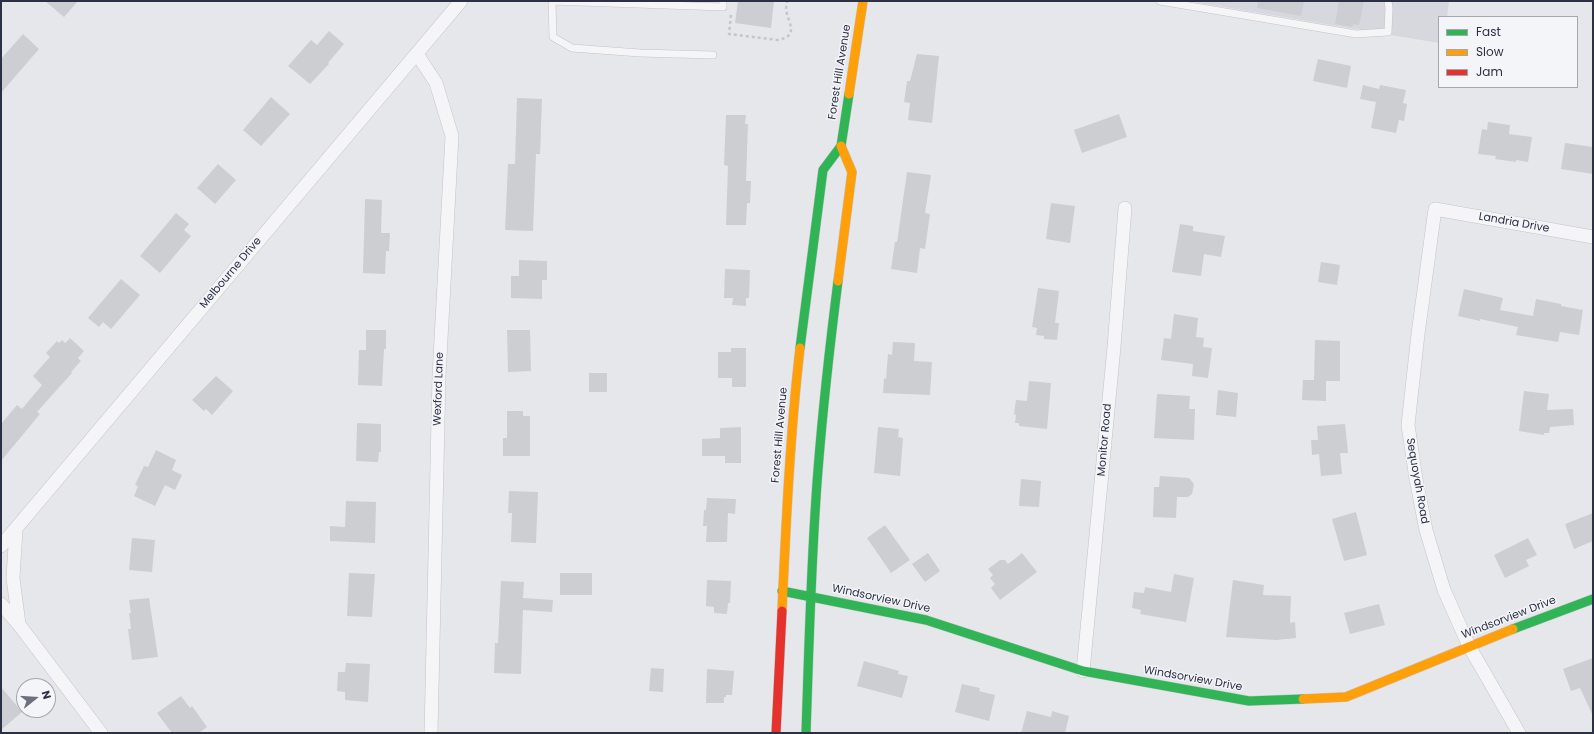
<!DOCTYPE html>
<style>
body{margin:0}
#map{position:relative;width:1594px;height:734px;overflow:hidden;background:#e6e7ea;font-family:Poppins,sans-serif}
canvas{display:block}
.frame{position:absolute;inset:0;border:2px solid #2c3044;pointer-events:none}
.legend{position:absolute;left:1438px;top:16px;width:140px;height:72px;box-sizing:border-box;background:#f4f5f9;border:1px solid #a4a6b1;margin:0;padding:5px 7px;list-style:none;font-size:12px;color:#2c3044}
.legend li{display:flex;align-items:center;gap:8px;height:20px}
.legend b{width:20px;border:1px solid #a4a6b1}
.north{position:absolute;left:16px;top:678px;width:40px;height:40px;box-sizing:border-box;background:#f4f5f9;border:1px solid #a4a6b1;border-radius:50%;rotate:73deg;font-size:11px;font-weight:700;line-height:16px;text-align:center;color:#2c3044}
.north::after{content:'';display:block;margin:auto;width:14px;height:18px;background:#6d707e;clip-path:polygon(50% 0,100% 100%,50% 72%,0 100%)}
</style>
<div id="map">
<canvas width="1594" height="734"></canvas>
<div class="frame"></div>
<ul class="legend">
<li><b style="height:5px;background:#30b455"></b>Fast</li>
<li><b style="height:5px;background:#ff9f0a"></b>Slow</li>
<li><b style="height:5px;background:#e5322d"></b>Jam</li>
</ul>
<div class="north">N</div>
</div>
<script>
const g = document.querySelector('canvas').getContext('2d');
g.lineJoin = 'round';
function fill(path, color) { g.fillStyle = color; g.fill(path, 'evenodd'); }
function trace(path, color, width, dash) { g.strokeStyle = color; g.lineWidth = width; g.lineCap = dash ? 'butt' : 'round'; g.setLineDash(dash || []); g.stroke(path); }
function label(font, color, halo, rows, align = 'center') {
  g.font = font + ' Poppins,sans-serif'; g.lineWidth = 3; g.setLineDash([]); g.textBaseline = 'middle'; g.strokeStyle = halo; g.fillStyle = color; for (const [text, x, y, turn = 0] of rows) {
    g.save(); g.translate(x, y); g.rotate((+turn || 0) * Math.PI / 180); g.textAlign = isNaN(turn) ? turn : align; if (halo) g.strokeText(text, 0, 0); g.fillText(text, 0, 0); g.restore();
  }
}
fill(new Path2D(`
 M 1188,1 L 1449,1 L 1447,17 L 1439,17 L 1439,43 Z`), '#d6d8de');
fill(new Path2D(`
 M 45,1 L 78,1 L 64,17 Z
 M 738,1 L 774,1 L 771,28 L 735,23 Z
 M 1258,1 L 1304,1 L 1301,16 L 1257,8 Z
 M 1339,1 L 1364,1 L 1359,25 L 1353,24 L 1352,27 L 1335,24 Z
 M 329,31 L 344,44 L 328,63 L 329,64 L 310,84 L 288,66 L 311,40 L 317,45 Z
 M 23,34 L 39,49 L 1,93 L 1,59 Z
 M 917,54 L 939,56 L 932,123 L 908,120 L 910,103 L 904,102 L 907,81 L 910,81 Z
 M 1318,59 L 1351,66 L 1347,88 L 1313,81 Z
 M 1363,85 L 1379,89 L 1380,85 L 1406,90 L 1403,103 L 1407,104 L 1404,121 L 1399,120 L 1396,133 L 1371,128 L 1376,102 L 1360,99 Z
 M 271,97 L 290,114 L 261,146 L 243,130 Z
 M 517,98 L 542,99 L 540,154 L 536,154 L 533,231 L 505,230 L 508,164 L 515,164 Z
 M 1119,114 L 1127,137 L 1082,153 L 1074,130 Z
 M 726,115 L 746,115 L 745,124 L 748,124 L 746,181 L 751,181 L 750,203 L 747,203 L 746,225 L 726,225 L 728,166 L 724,165 Z
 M 1488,122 L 1510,125 L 1509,134 L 1532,137 L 1528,162 L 1516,160 L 1516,162 L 1495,159 L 1496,156 L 1478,154 L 1482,129 L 1487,130 Z
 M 1565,143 L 1593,147 L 1593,174 L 1561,169 Z
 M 218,164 L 236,180 L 215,204 L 197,188 Z
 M 907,172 L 931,175 L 925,213 L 930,214 L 925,249 L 920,248 L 917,273 L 891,269 L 895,242 L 897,242 Z
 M 365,199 L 382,200 L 381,233 L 390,233 L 389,251 L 386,251 L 385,274 L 363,273 Z
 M 1051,203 L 1075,206 L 1070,243 L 1046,239 Z
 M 176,213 L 189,224 L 184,230 L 191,236 L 160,273 L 140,256 Z
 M 1180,224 L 1193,226 L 1193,231 L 1225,236 L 1221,257 L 1204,254 L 1201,276 L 1172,272 Z
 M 519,260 L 547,261 L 547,280 L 542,280 L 542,299 L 511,298 L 511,276 L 519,276 Z
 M 1321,262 L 1340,265 L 1337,285 L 1318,282 Z
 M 725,269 L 750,270 L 749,298 L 746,298 L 746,306 L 732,305 L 733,298 L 724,298 Z
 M 121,279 L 140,295 L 111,329 L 103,322 L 99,327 L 88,318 Z
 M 1038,288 L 1059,291 L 1055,323 L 1059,323 L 1057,340 L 1044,339 L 1044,336 L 1036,335 L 1037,328 L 1032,327 Z
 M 1464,289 L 1503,298 L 1500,310 L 1533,316 L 1536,299 L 1561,304 L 1561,306 L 1583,310 L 1579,335 L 1560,332 L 1558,342 L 1516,335 L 1518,327 L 1480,319 L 1480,321 L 1458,316 Z
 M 1174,314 L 1198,318 L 1196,337 L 1204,338 L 1203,347 L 1212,348 L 1208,378 L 1192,376 L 1193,364 L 1161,360 L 1164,338 L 1171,339 Z
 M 366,330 L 386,330 L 386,349 L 384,349 L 382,386 L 358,385 L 359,350 L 366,350 Z
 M 507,330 L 530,330 L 531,371 L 508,372 Z
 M 70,338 L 84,351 L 78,358 L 81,361 L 71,372 L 72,373 L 37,412 L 40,414 L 1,461 L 1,424 L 17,405 L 22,409 L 42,385 L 33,376 L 50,357 L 46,353 L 57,341 L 59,343 L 62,340 L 65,343 Z
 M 1315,340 L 1340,341 L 1340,381 L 1326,381 L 1326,401 L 1302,400 L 1303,380 L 1314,380 Z
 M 893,342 L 915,343 L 914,361 L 932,362 L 930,395 L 883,393 L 884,378 L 886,379 L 888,354 L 892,355 Z
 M 731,348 L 746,348 L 746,387 L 732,387 L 732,378 L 718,378 L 718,352 L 731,352 Z
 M 589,373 L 607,373 L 607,392 L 589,392 Z
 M 216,376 L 233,391 L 212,415 L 206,409 L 204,411 L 192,400 Z
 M 1029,381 L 1051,383 L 1047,429 L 1019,426 L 1019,423 L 1015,423 L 1016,415 L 1014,414 L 1016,400 L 1027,401 Z
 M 1218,390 L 1238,393 L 1236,417 L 1216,415 Z
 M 1524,391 L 1549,394 L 1547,410 L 1573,409 L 1574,425 L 1550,427 L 1549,433 L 1544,433 L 1544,435 L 1519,431 Z
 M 1157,394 L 1190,396 L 1189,409 L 1195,409 L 1194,440 L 1154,438 Z
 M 507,411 L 523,411 L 523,416 L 530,416 L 530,456 L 503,456 L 503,438 L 507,438 Z
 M 357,423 L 381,424 L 381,452 L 379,452 L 378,462 L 356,461 Z
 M 1345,424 L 1348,453 L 1340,453 L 1342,474 L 1321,476 L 1319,454 L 1312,455 L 1311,440 L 1318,440 L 1317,426 Z
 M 741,427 L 741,463 L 725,463 L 725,456 L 702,456 L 702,439 L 720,438 L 720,428 Z
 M 878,427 L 899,429 L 898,437 L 903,438 L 900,476 L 874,473 Z
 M 156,450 L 176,460 L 172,470 L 182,475 L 175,490 L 165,485 L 155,506 L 134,496 L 138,486 L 135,485 L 144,466 L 148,467 Z
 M 1160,476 L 1189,478 L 1194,484 L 1192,494 L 1188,497 L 1177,497 L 1176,518 L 1153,517 L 1154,487 L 1159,487 Z
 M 1021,479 L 1041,481 L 1039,507 L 1019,506 Z
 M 509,491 L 538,492 L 536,543 L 511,542 L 512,513 L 508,513 Z
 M 707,498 L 736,499 L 735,514 L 728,513 L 727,542 L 706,542 L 707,526 L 703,526 L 704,510 L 706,510 Z
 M 346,501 L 376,502 L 375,543 L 330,541 L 330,526 L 345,527 Z
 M 1356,512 L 1367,555 L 1344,561 L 1332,519 Z
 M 1593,513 L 1593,541 L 1574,549 L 1565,524 Z
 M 885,525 L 910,560 L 891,573 L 867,538 Z
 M 132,538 L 155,540 L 152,572 L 129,570 Z
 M 1528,538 L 1537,555 L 1526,560 L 1529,566 L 1505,578 L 1494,555 Z
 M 928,553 L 940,571 L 925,582 L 912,564 Z
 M 1022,553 L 1037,572 L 1000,600 L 991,588 L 995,584 L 990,578 L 993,575 L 988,569 L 1000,560 L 1005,560 L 1008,564 Z
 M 349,573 L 375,574 L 372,617 L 347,616 Z
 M 560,573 L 592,573 L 592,595 L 560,595 Z
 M 1174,574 L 1194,578 L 1186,622 L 1140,614 L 1141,610 L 1132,608 L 1134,592 L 1144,593 L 1145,587 L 1171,592 Z
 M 707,580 L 731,581 L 730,603 L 728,603 L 727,614 L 714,613 L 714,607 L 706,606 Z
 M 1233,580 L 1264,585 L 1263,595 L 1291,596 L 1290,623 L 1295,622 L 1296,638 L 1276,640 L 1226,637 Z
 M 501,581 L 524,582 L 523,598 L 553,600 L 552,612 L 523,610 L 521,674 L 494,673 L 495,643 L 498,643 Z
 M 149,598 L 158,657 L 132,660 L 128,629 L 131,629 L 129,613 L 131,613 L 129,600 Z
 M 1379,604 L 1385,625 L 1350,634 L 1344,613 Z
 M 1593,658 L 1593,716 L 1580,688 L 1571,691 L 1563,669 Z
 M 864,661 L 899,671 L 898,674 L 908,676 L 902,698 L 857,686 Z
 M 346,663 L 370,664 L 368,702 L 345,700 L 345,692 L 337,691 L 338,672 L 345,672 Z
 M 651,668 L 664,669 L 663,692 L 649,691 Z
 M 707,669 L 734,671 L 732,695 L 726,695 L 726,697 L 724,697 L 724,703 L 706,703 Z
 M 962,684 L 980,688 L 979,691 L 995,695 L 989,721 L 955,712 Z
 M 1,687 L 22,712 L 1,730 Z
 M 181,696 L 190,708 L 192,706 L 207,727 L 199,733 L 172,733 L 157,713 Z
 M 1027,711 L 1051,717 L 1052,711 L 1069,716 L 1065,733 L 1021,733 Z`), '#cdced2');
const lane = new Path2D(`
 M 552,1 L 723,7 L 723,1
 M 1160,1 L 1356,34 L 1388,32 L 1389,8 L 1388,1
 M 552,2 L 553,37 L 572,48 L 640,53 L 713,55`);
const street = new Path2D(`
 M 417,54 L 436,83 L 452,136 L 439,376 L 431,733
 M 16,529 L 13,578 L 19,624
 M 1,546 L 461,1
 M 1,604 L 20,626 L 101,733
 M 1083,671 L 1114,347 L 1125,208
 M 1519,733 L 1469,646 L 1444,590 L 1426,530 L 1416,479 L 1408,425 L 1418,334 L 1435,209 L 1593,237`);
const fast = new Path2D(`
 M 800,348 L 823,170 L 841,146 L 849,94
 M 782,591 L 926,620 L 1083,671 L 1249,701 L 1303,699
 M 1513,629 L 1593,599
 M 806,733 C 809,645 811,558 818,470 C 823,407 830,344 838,281`);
const slow = new Path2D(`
 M 849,94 L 863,1
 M 838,281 L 852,172 L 841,146
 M 782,611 C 786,523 790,435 800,348
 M 1303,699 L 1346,697 L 1513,629`);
const jam = new Path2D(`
 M 776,733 L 782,611`);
trace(lane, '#c3c4c8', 8);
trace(street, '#c3c4c8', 14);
trace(fast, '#c3c4c8', 10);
trace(slow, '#c3c4c8', 10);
trace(jam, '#c3c4c8', 10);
trace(new Path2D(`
 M 731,15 L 729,34 L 778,40 C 799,36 789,24 786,10 C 786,7 787,4 787,1`), '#c5c5ca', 2.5, [3, 3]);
trace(lane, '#f5f5f7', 7);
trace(street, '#f5f5f7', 13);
trace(fast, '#30b455', 9);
trace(slow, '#ff9f0a', 9);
trace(jam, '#e5322d', 9);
label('11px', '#2c3044', '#f4f5f9', [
 ["Forest Hill Avenue",840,72,-81],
 ["Landria Drive",1514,223,10],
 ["Melbourne Drive",231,273,-50],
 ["Wexford Lane",439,389,-88],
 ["Forest Hill Avenue",780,435,-85],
 ["Monitor Road",1105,440,-85],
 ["Sequoyah Road",1417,481,80],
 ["Windsorview Drive",881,599,12],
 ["Windsorview Drive",1509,618,-21],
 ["Windsorview Drive",1193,679,10]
]);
</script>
